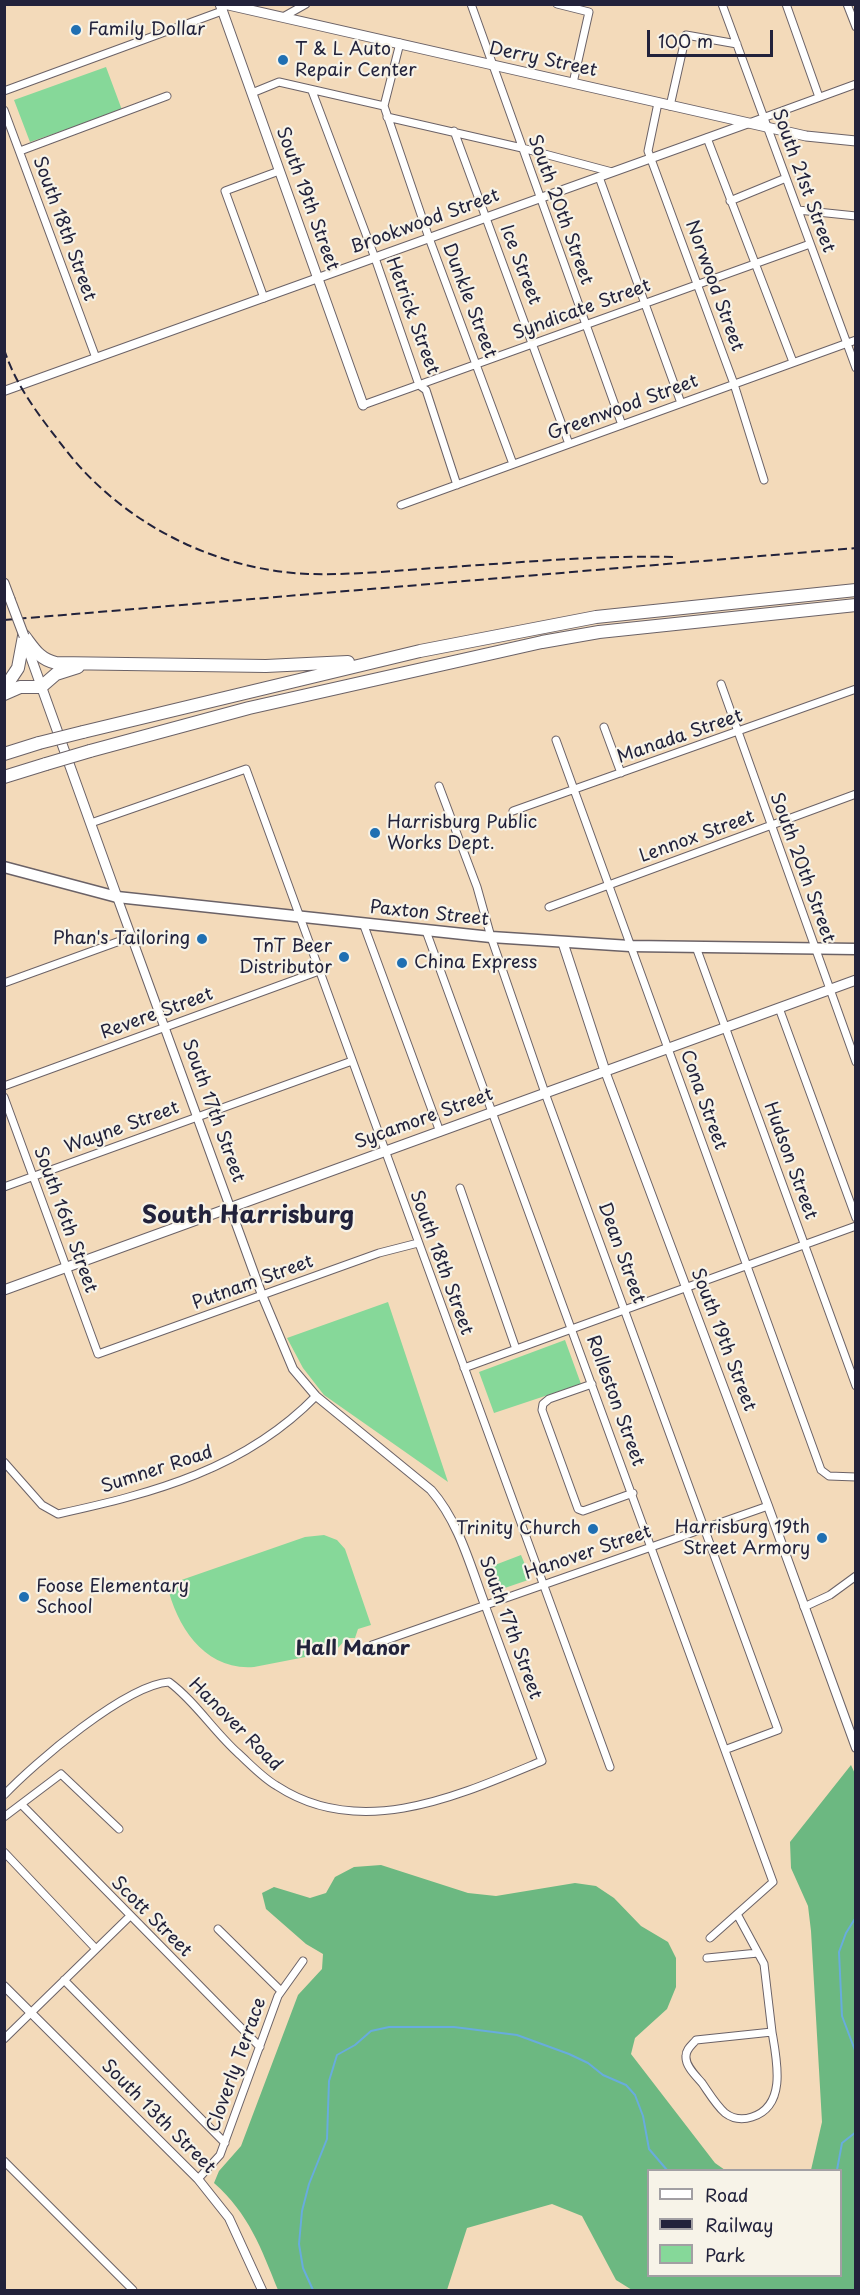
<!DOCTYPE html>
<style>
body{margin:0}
#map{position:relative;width:860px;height:2295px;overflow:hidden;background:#f3daba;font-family:"Playpen Sans",sans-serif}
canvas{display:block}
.frame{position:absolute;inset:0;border:6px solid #22223b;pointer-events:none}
.legend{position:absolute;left:647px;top:2169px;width:195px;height:108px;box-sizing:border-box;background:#f7f3e8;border:2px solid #a29fa3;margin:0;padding:8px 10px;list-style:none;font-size:18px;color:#22223b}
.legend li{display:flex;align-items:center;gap:12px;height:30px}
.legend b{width:30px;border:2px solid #a29fa3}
.scale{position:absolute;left:647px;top:30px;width:126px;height:27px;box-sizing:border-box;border:3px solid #22223b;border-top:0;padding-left:8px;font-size:18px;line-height:21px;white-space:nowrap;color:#22223b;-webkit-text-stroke:4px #f7f3e8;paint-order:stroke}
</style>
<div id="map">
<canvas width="860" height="2295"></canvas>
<div class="frame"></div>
<ul class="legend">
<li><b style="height:8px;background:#fff"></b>Road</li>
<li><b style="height:8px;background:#22223b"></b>Railway</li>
<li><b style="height:16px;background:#86d899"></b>Park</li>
</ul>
<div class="scale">100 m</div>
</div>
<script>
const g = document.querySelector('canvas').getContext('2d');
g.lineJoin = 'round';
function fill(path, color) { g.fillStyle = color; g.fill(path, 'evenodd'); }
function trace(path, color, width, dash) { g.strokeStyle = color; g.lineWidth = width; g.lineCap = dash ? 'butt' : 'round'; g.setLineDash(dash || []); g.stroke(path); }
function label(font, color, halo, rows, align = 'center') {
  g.font = font + ' "Playpen Sans",sans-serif'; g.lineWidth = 4.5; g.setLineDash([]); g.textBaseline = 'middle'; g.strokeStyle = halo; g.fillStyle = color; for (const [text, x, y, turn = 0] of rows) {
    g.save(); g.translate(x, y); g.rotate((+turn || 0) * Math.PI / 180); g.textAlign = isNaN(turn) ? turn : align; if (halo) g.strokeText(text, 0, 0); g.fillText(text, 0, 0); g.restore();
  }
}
fill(new Path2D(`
 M 106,67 L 122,110 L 30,142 L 14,100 Z
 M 388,1302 L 448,1482 L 324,1395 L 303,1368 L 287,1338 Z
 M 565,1340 L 581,1384 L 494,1413 L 479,1372 Z
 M 324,1535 L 337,1540 L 345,1549 L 371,1625 L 358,1629 L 355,1638 L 347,1638 L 336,1650 L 326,1653 L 254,1667 C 205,1671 177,1627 167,1585 L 305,1537 Z
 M 521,1555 L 531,1579 L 496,1591 L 487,1568 Z`), '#86d899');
fill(new Path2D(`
 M 851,1765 L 856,1776 L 855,2290 L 632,2290 L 616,2280 L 582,2216 L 552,2204 L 467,2228 L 447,2290 L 278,2290 C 261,2248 249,2214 214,2183 L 219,2171 L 241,2146 L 298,1995 L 322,1969 L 323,1954 L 306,1944 L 266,1909 L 262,1893 L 274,1887 L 310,1898 L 326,1893 L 335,1877 L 354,1867 L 381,1865 L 468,1893 L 496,1896 L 575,1883 L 596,1886 L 614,1898 L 641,1926 L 668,1942 L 676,1958 L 676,1987 L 667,2009 L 635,2038 L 631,2054 L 715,2163 L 725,2170 L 648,2170 L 648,2276 L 840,2276 L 840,2170 L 811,2170 L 822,2122 L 811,1931 L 808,1906 L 791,1868 L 790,1842 Z`), '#6cb881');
trace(new Path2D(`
 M 856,1917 L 846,1933 L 839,1952 L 842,2016 L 856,2053
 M 837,2170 L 842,2143 L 856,2132
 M 313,2290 L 303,2268 L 299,2244 L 302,2211 L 309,2184 L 327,2139 L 329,2081 L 337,2055 L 355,2045 L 371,2031 L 389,2027 L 454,2027 L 517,2035 L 569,2054 L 588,2063 L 603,2075 L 626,2085 L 635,2095 L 643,2116 L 649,2149 L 667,2170`), '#68acdd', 2);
const minor = new Path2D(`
 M 471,4 L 622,425
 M 557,4 L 589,12 L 573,83
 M 722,4 L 856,368
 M 786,4 L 819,97
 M 847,4 L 856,27
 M 283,17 L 306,4
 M 400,43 L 384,106 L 429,238 L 513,464
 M 4,91 L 222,11
 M 312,91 L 375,258 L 419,385 L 426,390 L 457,485
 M 252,93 L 279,82 L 384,106
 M 658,103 L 648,151 L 734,384 L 764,480
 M 670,106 L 686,35 L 737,44
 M 4,110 L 96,358
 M 387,117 L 522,148 L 612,172
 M 749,123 L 856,84
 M 454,131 L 569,444
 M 707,138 L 793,362
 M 20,151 L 167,96
 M 599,177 L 681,403
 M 730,201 L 786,178
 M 798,210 L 856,216
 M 264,298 L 225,191 L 279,171
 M 363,405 L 810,244
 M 401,505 L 856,340
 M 721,684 L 856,1062
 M 604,727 L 621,773
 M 556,740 L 821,1470 L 829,1476 L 856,1477
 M 439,786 L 477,887 L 491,937 L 545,1093 L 778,1730 L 727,1749
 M 513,811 L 856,689
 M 91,823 L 246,769 L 610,1767
 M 549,907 L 856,794
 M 363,923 L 440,1132
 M 426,931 L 773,1882 L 710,1938
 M 696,947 L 856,1386
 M 4,983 L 131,937
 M 779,1008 L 856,1218
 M 4,1086 L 319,971
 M 4,1097 L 98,1354 L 379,1253 L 418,1243
 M 4,1187 L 352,1061
 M 460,1188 L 516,1349
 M 464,1368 L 856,1226
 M 592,1384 L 549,1399 L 543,1404 L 542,1410 L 578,1509 L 583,1511 L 633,1493
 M 4,1462 L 42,1505 L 58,1514 C 154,1493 245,1469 316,1396
 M 804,1607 L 830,1595 L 856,1576
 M 372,1645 L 768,1506
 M 4,1795 C 34,1763 126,1685 169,1682 C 195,1701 214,1732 239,1754 C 251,1765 263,1778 277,1786 C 361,1841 460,1795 542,1761 L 485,1605
 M 22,1805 L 260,2047
 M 4,1817 L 61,1774 L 119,1829
 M 4,1852 L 96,1949
 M 737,1914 L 764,1964 L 772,2032
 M 218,1929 L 281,1991
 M 707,1958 L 758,1953
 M 64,1980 L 225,2143
 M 772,2032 C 777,2061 787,2106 752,2117 C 743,2120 733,2119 725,2113 C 716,2105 709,2093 702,2083 C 696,2076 685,2066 686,2056 C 686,2049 692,2045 696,2040 Z
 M 4,2039 L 129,1917
 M 4,2161 L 133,2290
 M 198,2179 L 220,2155 L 278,1996 L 303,1961`);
const tertiary = new Path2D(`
 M 4,391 L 749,123
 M 117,897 L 262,1295 L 293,1369 L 316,1396 L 431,1490 C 459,1522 470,1565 485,1605
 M 605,1071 L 768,1506 L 856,1748
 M 4,1986 L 198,2179 L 229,2218 L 262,2290`);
const secondary = new Path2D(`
 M 220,4 L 363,405
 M 224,4 L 806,136 L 856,141
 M 4,583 L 10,599
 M 25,641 L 117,897
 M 563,943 L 605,1071
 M 4,1290 L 856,980`);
const primary = new Path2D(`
 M 4,867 L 117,897 L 491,937 L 630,946 L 856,949`);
const motorway = new Path2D(`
 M 24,636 C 34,649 39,659 56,663 L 266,666 L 348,662
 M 4,689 L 18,668 L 24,636
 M 4,694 L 20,687 L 41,687 L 56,674 L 78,667
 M 83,732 L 420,651 L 596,617 L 856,590
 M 90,751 L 249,708 L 542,642 L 599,632 L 856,605
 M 4,754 L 39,743
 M 4,777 L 46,764`);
trace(minor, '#6b6267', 9);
trace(tertiary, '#6b6267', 10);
trace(secondary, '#6b6267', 11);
trace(primary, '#6b6267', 13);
trace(motorway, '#6b6267', 14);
trace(minor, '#fff', 7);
trace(tertiary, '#fff', 8);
trace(secondary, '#fff', 9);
trace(primary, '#fff', 10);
trace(motorway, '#fff', 12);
trace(new Path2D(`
 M 4,349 C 16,387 41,418 65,449 C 122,523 215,570 308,574 C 350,575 393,571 435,568 C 516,563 595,555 676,557
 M 4,620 L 856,548`), '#22223b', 2, [9, 4.5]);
const secondaryBridge = new Path2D(`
 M 10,599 L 24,636`);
const motorwayBridge = new Path2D(`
 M 39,743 L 83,732
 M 46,764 L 90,751`);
trace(secondaryBridge, '#6b6267', 11, []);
trace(motorwayBridge, '#6b6267', 14, []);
trace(secondaryBridge, '#fff', 9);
trace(motorwayBridge, '#fff', 12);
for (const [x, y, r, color] of [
 [76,30,6,"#1f6fb2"],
 [283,60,6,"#1f6fb2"],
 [375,833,6,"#1f6fb2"],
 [202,939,6,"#1f6fb2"],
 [344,957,6,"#1f6fb2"],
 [402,963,6,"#1f6fb2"],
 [593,1529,6,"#1f6fb2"],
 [822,1538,6,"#1f6fb2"],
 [24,1597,6,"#1f6fb2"]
]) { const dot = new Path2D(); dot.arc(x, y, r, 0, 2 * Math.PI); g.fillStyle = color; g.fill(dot); trace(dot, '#f7f3e8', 2); }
label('18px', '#22223b', '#f7f3e8', [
 ["Family Dollar",88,30],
 ["T & L Auto",295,50],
 ["Repair Center",295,71],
 ["Harrisburg Public",387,823],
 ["Works Dept.",387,844],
 ["Phan's Tailoring",190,939,"right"],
 ["TnT Beer",332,947,"right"],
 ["Distributor",332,968,"right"],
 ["China Express",414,963],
 ["Harrisburg 19th",810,1528,"right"],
 ["Street Armory",810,1549,"right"],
 ["Trinity Church",581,1529,"right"],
 ["Foose Elementary",36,1587],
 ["School",36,1608]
], 'left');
label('18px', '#22223b', '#f7f3e8', [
 ["Derry Street",543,60,12],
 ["South 21st Street",803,181,70],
 ["South 19th Street",307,199,70],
 ["South 20th Street",560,210,70],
 ["Brookwood Street",425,222,-20],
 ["South 18th Street",64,229,70],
 ["Ice Street",520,265,69],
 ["Norwood Street",714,286,70],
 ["Dunkle Street",469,301,69],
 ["Syndicate Street",582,310,-20],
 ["Hetrick Street",412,316,70],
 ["Greenwood Street",623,408,-20],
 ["Manada Street",680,737,-19],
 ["Lennox Street",697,837,-20],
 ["South 20th Street",802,868,70],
 ["Paxton Street",429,914,6],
 ["Revere Street",157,1014,-20],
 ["Cona Street",703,1100,70],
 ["South 17th Street",213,1111,70],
 ["Sycamore Street",424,1119,-20],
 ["Wayne Street",122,1128,-20],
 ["Hudson Street",790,1161,70],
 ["South 16th Street",65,1220,70],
 ["Dean Street",621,1253,70],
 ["South 18th Street",441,1263,70],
 ["Putnam Street",253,1283,-20],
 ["South 19th Street",723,1340,69],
 ["Rolleston Street",615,1401,70],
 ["Sumner Road",157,1470,-18],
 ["Hanover Street",588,1553,-19],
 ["South 17th Street",510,1628,70],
 ["Hanover Road",235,1725,45],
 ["Scott Street",151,1917,45],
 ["Cloverly Terrace",237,2065,-70],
 ["South 13th Street",158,2117,45]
]);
label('bold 20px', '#22223b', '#f7f3e8', [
 ["Hall Manor",353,1649]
]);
label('bold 24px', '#22223b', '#f7f3e8', [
 ["South Harrisburg",248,1216]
]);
</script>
